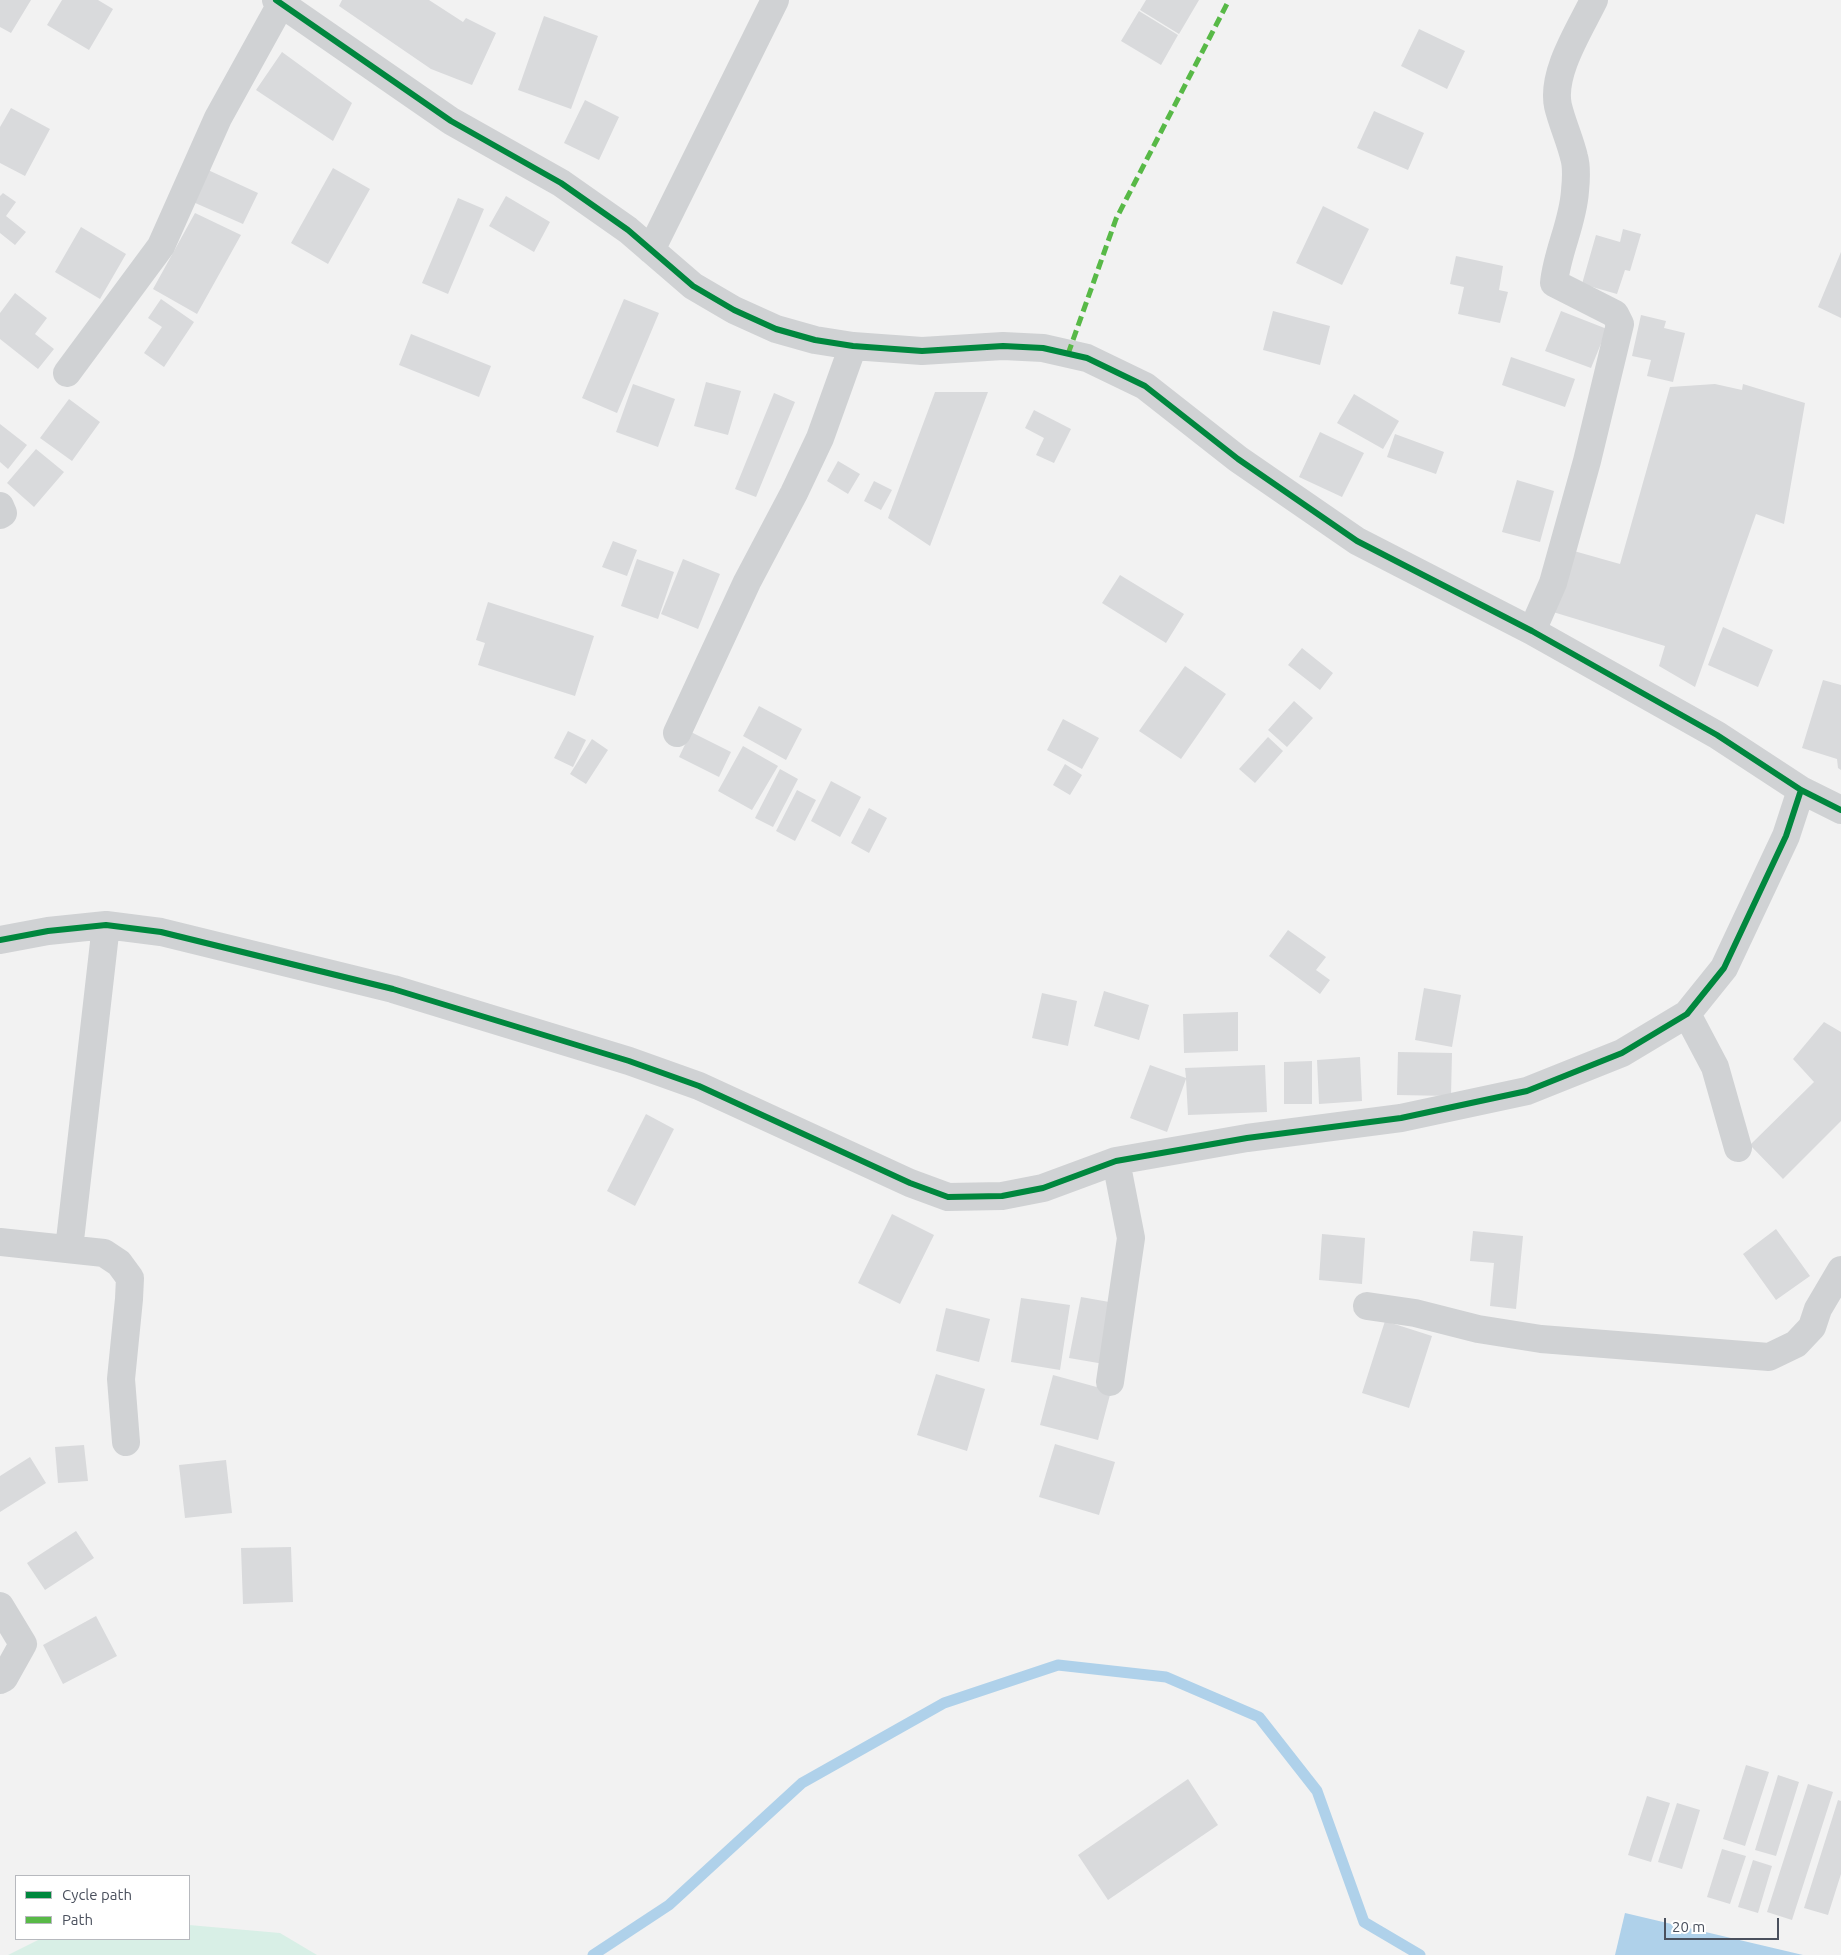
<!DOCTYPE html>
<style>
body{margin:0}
#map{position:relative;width:1841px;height:1955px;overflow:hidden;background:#f2f2f2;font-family:Ubuntu,sans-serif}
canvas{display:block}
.legend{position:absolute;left:15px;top:1875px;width:175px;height:65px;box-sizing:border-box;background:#fff;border:1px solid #b7b9be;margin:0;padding:6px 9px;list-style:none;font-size:15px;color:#4a505d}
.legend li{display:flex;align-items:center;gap:10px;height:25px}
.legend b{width:25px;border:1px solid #b7b9be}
.scale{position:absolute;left:1664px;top:1918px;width:115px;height:22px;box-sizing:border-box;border:2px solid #4a505d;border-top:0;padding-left:6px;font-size:15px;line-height:18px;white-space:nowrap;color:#4a505d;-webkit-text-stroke:4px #fff;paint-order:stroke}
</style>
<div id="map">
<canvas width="1841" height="1955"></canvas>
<ul class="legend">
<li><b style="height:6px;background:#00873e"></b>Cycle path</li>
<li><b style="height:6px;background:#58b947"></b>Path</li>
</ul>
<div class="scale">20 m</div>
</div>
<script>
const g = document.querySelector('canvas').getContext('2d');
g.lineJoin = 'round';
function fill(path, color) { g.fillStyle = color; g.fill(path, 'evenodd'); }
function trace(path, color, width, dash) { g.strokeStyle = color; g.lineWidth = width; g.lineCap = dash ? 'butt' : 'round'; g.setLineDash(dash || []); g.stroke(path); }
fill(new Path2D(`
 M 189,1925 L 280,1933 L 317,1955 L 8,1955 L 40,1939 L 189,1939 Z`), '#d8efe6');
fill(new Path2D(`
 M 1625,1913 L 1803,1955 L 1615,1955 Z`), '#afd1ea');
trace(new Path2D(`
 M 593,1955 L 669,1905 L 802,1783 L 944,1703 L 1058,1665 L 1166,1677 L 1259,1717 L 1317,1791 L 1364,1922 L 1420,1955`), '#afd1ea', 11);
fill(new Path2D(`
 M 0,0 L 31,0 L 11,33 L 0,27 Z
 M 62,0 L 98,0 L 113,9 L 89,50 L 47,25 Z
 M 342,0 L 429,0 L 463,22 L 466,18 L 496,33 L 472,85 L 431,69 L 339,6 Z
 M 1146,0 L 1199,0 L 1179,34 L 1140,10 Z
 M 1139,11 L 1178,35 L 1161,65 L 1121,41 Z
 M 544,16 L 598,36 L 571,109 L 518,90 Z
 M 1419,29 L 1465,51 L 1447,89 L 1401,66 Z
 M 282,52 L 352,103 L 333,141 L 256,90 Z
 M 585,100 L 619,117 L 599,160 L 564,143 Z
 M 11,108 L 50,129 L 25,176 L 0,163 L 0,127 Z
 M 1374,111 L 1424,133 L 1408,170 L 1357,148 Z
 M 333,168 L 370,189 L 328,264 L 291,243 Z
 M 208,170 L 258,193 L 243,224 L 193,202 Z
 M 3,193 L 16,202 L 6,216 L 26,232 L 15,245 L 0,233 L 0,196 Z
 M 506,196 L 550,222 L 534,252 L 489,226 Z
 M 458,198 L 484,209 L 448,294 L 422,283 Z
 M 1323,206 L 1369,229 L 1342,285 L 1296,263 Z
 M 195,213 L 241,235 L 197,314 L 153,289 Z
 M 81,227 L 126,254 L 100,299 L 55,272 Z
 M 1623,229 L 1641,234 L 1630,271 L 1625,270 L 1617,294 L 1582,284 L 1596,235 L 1620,242 Z
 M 1841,252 L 1841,318 L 1818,307 Z
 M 1456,256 L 1503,266 L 1499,290 L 1508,292 L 1500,323 L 1458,314 L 1464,287 L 1450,284 Z
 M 15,293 L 47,318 L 35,334 L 54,349 L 38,369 L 0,339 L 0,313 Z
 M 161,299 L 194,322 L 164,367 L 144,353 L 162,327 L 148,318 Z
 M 624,299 L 659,313 L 617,413 L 582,398 Z
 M 1273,311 L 1330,326 L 1320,365 L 1263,350 Z
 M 1561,311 L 1607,329 L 1591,368 L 1545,351 Z
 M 1641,315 L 1666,321 L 1664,328 L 1685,333 L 1673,382 L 1647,376 L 1651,360 L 1632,356 Z
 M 411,334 L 491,366 L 479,397 L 399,365 Z
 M 1511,357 L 1575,379 L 1565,407 L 1502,385 Z
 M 706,382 L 741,391 L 728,435 L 694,426 Z
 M 633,384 L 675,399 L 658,447 L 616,432 Z
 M 1715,384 L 1742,390 L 1743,384 L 1805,403 L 1784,524 L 1756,514 L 1695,687 L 1659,666 L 1665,646 L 1553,612 L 1574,551 L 1620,564 L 1670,387 Z
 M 935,392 L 988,392 L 930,546 L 888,518 Z
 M 774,393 L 795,402 L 756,497 L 735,489 Z
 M 1354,394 L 1399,421 L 1383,449 L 1337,423 Z
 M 69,399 L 100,422 L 72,461 L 40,438 Z
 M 1034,410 L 1071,429 L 1054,463 L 1036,455 L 1044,438 L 1025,428 Z
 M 0,424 L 27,445 L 8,469 L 0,462 Z
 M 1320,432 L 1364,453 L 1342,497 L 1299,477 Z
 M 1395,434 L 1444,452 L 1436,474 L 1387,457 Z
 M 36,449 L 64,472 L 34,507 L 7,483 Z
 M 838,461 L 860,474 L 848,494 L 827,481 Z
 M 1517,480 L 1554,491 L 1540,542 L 1502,532 Z
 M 874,481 L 892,490 L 881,510 L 864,501 Z
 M 613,541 L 637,550 L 627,576 L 602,567 Z
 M 637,559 L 674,572 L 658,619 L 621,606 Z
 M 683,559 L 720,574 L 698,629 L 661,614 Z
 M 1120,575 L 1184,614 L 1166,643 L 1102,603 Z
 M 488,602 L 594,636 L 575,696 L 478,665 L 485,643 L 476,640 Z
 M 1723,627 L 1773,650 L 1758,687 L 1708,665 Z
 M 1302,648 L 1333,673 L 1320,690 L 1288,665 Z
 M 1185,666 L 1226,694 L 1181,759 L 1139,731 Z
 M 1823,680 L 1841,685 L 1841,770 L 1838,768 L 1837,759 L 1802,748 Z
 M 1294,701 L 1313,718 L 1287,747 L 1268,730 Z
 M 759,706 L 802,729 L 786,760 L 743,736 Z
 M 1063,719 L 1099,738 L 1082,769 L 1047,750 Z
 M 568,731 L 586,740 L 573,767 L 554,758 Z
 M 691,732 L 731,752 L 719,777 L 679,757 Z
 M 1268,737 L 1283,751 L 1255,783 L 1239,769 Z
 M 592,739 L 608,750 L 586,784 L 570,774 Z
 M 743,746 L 778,766 L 752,810 L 718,791 Z
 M 1065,764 L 1082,775 L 1070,795 L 1053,785 Z
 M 780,769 L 798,779 L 773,827 L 755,818 Z
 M 831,781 L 861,797 L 840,837 L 811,821 Z
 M 797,790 L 816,800 L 795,841 L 776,831 Z
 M 869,808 L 887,818 L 869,853 L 851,843 Z
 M 1288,930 L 1326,957 L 1316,970 L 1330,980 L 1320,994 L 1269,956 Z
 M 1424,988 L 1461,995 L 1452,1047 L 1415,1040 Z
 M 1104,991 L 1149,1005 L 1139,1040 L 1094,1026 Z
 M 1042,993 L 1077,1001 L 1068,1046 L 1032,1038 Z
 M 1238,1012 L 1238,1051 L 1184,1053 L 1183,1014 Z
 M 1824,1022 L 1841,1032 L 1841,1121 L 1783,1179 L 1750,1145 L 1814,1082 L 1793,1059 Z
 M 1398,1052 L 1452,1053 L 1451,1096 L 1397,1095 Z
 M 1360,1057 L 1362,1101 L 1319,1104 L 1317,1060 Z
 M 1312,1061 L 1312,1104 L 1284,1104 L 1284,1062 Z
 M 1150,1065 L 1186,1078 L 1185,1068 L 1265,1065 L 1267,1112 L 1188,1115 L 1186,1079 L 1167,1132 L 1130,1118 Z
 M 646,1114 L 674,1129 L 635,1206 L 607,1191 Z
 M 892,1214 L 934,1235 L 900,1304 L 858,1283 Z
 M 1776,1229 L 1810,1276 L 1776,1300 L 1743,1254 Z
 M 1473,1231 L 1523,1236 L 1516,1309 L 1490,1306 L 1494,1263 L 1470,1261 Z
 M 1322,1234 L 1365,1238 L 1362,1284 L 1319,1280 Z
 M 1081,1297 L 1115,1303 L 1104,1364 L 1069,1358 Z
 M 1021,1298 L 1070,1305 L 1060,1370 L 1011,1362 Z
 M 946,1308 L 990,1319 L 979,1362 L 936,1351 Z
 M 1385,1321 L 1432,1336 L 1409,1408 L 1362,1393 Z
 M 936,1374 L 985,1389 L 967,1451 L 917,1435 Z
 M 1053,1375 L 1111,1391 L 1098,1440 L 1040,1425 Z
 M 1055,1444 L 1115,1462 L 1099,1515 L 1039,1497 Z
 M 84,1445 L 88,1481 L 58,1483 L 55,1447 Z
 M 30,1457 L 46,1483 L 0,1512 L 0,1476 Z
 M 226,1460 L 232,1513 L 185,1518 L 179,1465 Z
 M 76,1531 L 94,1558 L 45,1590 L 27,1563 Z
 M 291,1547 L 293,1602 L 243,1604 L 241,1548 Z
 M 96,1616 L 117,1656 L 63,1684 L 43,1645 Z
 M 1746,1765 L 1769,1772 L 1745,1846 L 1723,1839 Z
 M 1778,1775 L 1799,1782 L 1776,1856 L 1755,1850 Z
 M 1188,1779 L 1218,1825 L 1108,1900 L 1078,1855 Z
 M 1808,1784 L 1833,1792 L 1792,1920 L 1767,1912 Z
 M 1647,1796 L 1670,1803 L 1651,1862 L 1628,1855 Z
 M 1838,1800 L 1841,1801 L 1841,1874 L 1828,1915 L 1804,1908 Z
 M 1677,1803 L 1700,1810 L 1682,1869 L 1658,1862 Z
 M 1722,1849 L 1746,1856 L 1730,1904 L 1707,1897 Z
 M 1753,1860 L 1772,1866 L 1758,1913 L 1738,1907 Z`), '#d9dadc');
trace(new Path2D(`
 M 276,0 L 451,121 L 561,183 L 628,230 L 693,286 L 734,310 L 776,329 L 815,340 L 853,346 L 922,351 L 1003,346 L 1043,348 L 1087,358 L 1145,386 L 1238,459 L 1357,541 L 1532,631 L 1717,735 L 1801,790 L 1841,810
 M 651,250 L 775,0
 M 67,373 L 161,246 L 218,118 L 281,4
 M 0,506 L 3,513 L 0,515
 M 1532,631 L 1553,583 L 1587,461 L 1620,324 L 1615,314 L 1554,283 C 1557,252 1573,223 1575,191 C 1576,181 1577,167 1574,157 C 1570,140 1562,123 1558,106 C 1551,73 1580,29 1594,0
 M 677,733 L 747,582 L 794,493 L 820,438 L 853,346
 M 0,940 L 48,931 L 106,925 L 161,932 L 393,989 L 629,1061 L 699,1086 L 910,1183 L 948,1197 L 1002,1196 L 1043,1188 L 1116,1161 L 1247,1138 L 1401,1118 L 1527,1091 L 1622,1053 L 1687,1014 L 1724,968 L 1786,836 L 1801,790
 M 1687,1014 L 1715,1067 L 1738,1148
 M 0,1242 L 104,1253 L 119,1263 L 130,1278 L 129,1299 L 121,1379 L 126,1442
 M 69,1249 L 106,925
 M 1367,1306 L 1415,1313 L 1478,1329 L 1541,1339 L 1769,1357 L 1796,1344 L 1812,1327 L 1818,1309 L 1841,1270
 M 1110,1382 L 1131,1238 L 1116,1161
 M 0,1606 L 23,1644 L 4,1678 L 0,1680`), '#d0d2d4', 28);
trace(new Path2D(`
 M 1068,354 L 1116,219 L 1229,0`), '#58b947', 5, [10, 5]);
trace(new Path2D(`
 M 276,0 L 451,121 L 561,183 L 628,230 L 693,286 L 734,310 L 776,329 L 815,340 L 853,346 L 922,351 L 1003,346 L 1043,348 L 1087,358 L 1145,386 L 1238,459 L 1357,541 L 1532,631 L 1717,735 L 1801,790 L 1841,810
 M 0,940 L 48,931 L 106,925 L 161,932 L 393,989 L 629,1061 L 699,1086 L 910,1183 L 948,1197 L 1002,1196 L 1043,1188 L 1116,1161 L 1247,1138 L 1401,1118 L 1527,1091 L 1622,1053 L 1687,1014 L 1724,968 L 1786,836 L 1801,790`), '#00873e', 6);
</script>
